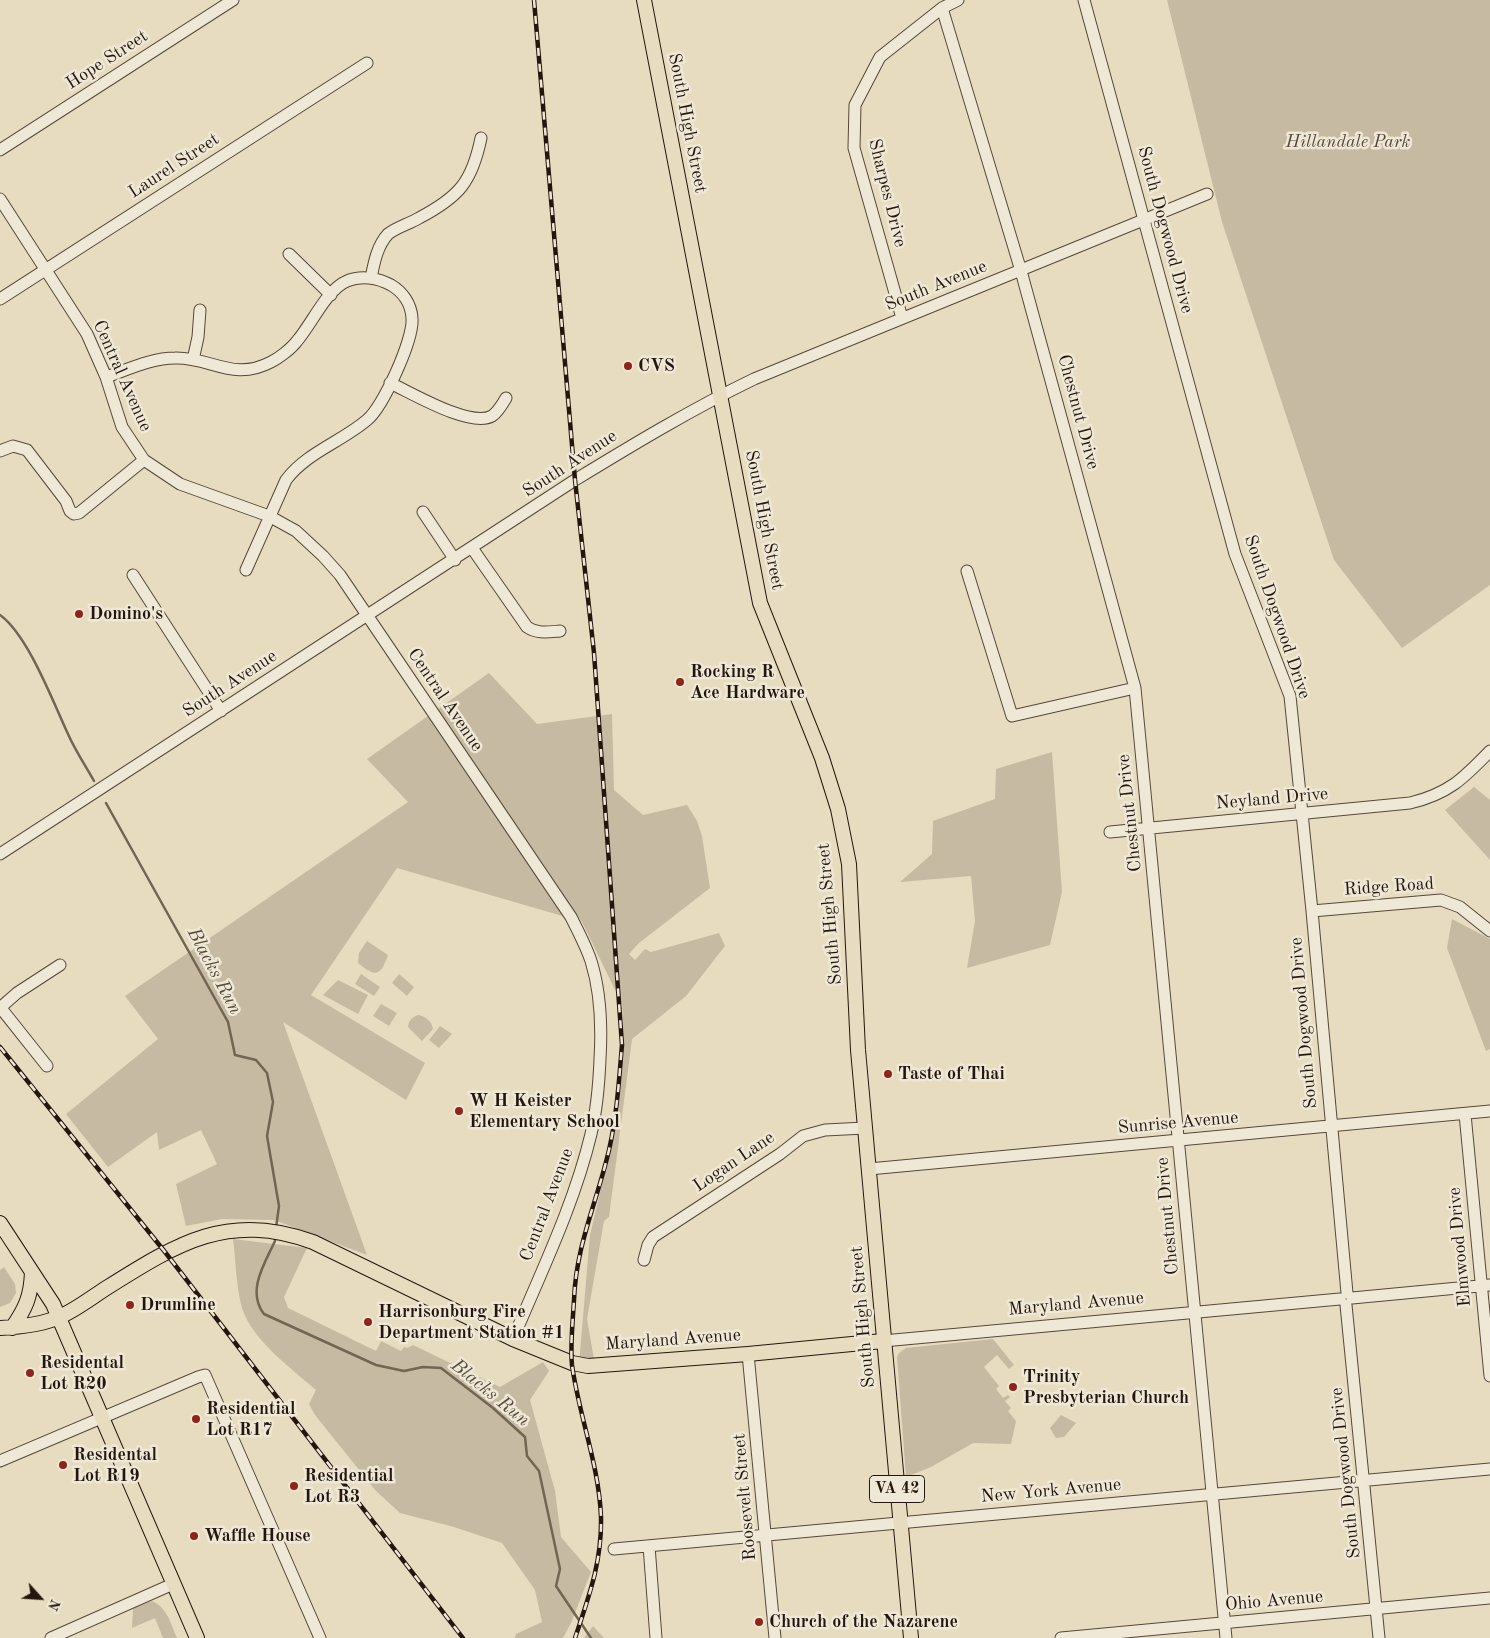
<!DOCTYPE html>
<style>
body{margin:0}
#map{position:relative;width:1490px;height:1638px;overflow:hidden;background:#e7dcc0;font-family:"Old Standard TT",serif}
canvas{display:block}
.north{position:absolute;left:15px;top:1573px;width:50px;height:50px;-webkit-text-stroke:4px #efe8d6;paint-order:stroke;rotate:116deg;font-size:14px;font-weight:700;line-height:20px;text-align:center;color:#24160e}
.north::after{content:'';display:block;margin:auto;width:18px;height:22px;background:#24160e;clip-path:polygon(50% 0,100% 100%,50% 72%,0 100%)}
</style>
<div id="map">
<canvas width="1490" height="1638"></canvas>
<div class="north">N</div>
</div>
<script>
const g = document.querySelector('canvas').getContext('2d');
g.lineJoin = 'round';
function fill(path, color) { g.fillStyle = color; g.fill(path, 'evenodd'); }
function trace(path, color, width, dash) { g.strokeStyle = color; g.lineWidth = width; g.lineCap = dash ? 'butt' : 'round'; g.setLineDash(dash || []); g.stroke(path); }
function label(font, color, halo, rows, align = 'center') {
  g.font = font + ' "Old Standard TT",serif'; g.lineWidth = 5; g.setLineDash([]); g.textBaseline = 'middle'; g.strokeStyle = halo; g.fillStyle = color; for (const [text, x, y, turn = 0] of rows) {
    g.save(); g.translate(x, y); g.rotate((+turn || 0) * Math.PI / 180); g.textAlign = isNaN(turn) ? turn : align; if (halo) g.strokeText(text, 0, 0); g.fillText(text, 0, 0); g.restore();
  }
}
fill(new Path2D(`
 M 1167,0 L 1490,0 L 1490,585 L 1402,648 L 1334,560 L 1222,222 Z
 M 489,673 L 537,724 L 612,714 L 614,790 L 643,815 L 687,805 L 697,821 L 702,836 L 710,888 L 639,943 L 629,954 L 635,960 L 645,949 L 651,952 L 719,933 L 725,946 L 686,996 L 632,1039 L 609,1217 L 604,1221 L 587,1319 L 595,1365 L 579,1364 L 590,1235 L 618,1116 L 624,1051 L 622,1004 L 582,922 L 451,739 L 566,917 L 397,868 L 311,995 L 425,1063 L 406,1100 L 283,1022 L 367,1255 L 274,1220 L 222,1219 L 186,1226 L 176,1184 L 217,1164 L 201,1130 L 159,1150 L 157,1132 L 108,1167 L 66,1114 L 158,1039 L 125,996 L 408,802 L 367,759 Z
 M 1052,752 L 1062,892 L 1050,945 L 967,968 L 975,921 L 971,876 L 900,882 L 932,854 L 933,821 L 995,799 L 996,769 Z
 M 1474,787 L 1490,800 L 1490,860 L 1445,810 Z
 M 1452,919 L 1490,939 L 1490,1049 L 1486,1051 L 1447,948 Z
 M 367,941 L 388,955 C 387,959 385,962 383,967 C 376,979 366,969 358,963 L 359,953 Z
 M 361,974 L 380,987 L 374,996 L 355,984 Z
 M 399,974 L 414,987 L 407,996 L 392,983 Z
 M 338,980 L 368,995 L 358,1014 L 323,995 Z
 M 381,1004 L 397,1013 L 389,1026 L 373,1016 Z
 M 418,1015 C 425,1016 432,1021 433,1029 L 422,1041 L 408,1027 C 409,1020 411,1018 418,1015 Z
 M 440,1026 L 452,1034 L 439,1048 L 429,1040 Z
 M 233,1239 L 307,1248 L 284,1297 L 288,1308 L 376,1351 L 381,1341 L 401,1351 L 404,1347 L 407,1348 L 413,1345 L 500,1387 L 543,1362 L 549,1371 L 530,1400 L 555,1491 L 561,1537 L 591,1572 L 571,1623 L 563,1638 L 515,1638 L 516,1634 L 542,1622 L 535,1590 L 502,1543 L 454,1527 L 400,1513 L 376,1491 L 315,1415 L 309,1404 L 316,1390 C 292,1369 252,1340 242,1308 C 236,1286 236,1262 233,1239 Z
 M 4,1267 L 15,1284 L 16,1293 L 10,1303 L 0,1307 L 0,1270 Z
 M 993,1339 L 1014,1365 L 1009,1369 L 997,1355 L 984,1367 L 999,1386 L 996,1389 L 1003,1398 L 1008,1395 L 1010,1397 L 1005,1401 L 1011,1408 L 1008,1411 L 1016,1421 L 1011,1444 L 973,1443 L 931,1467 L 906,1477 L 897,1357 L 899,1353 L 906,1348 Z
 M 1061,1415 L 1076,1423 L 1064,1437 L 1056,1438 L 1050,1428 Z
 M 152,1601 C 167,1607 171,1624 177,1638 L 163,1638 L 155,1618 L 132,1628 L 133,1608 Z
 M 593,1626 L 604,1638 L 584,1638 Z`), '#c6baa2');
trace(new Path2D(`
 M 0,615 C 28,635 53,702 68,734 C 75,750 85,765 94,781
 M 106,803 L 228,1022 L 235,1055 L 256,1060 L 267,1073 L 273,1102 L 267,1136 L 279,1206 L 276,1228
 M 275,1236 L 275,1241 C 265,1263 246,1291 264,1314 L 376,1365 L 404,1371 L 423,1367 L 441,1368 L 493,1408 L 525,1437 L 527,1456 L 539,1471 L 560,1569 L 556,1586 L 591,1638`), '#716554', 2.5);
const minor = new Path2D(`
 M 1084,0 L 1235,554 L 1290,696 L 1312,911 L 1347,1293
 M 942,8 L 1021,271 L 1135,688 L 1226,1638
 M 0,150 L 233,0
 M 0,199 L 87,334 L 106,377 L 122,427 L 144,460 L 180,484 L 269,516 L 296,531 L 323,556 L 340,575 L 571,917 C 578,931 586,946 591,961 C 601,993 602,1026 600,1059 C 599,1084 597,1109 591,1134 C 574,1205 541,1272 513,1339
 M 289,254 L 331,295
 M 371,278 C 374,263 377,246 388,234 C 397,227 409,224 419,218 C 459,197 472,182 481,138
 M 0,299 L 367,63
 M 902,318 L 854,148 L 855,105 L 880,57 L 942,8 L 958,0
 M 193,360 L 198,337 L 200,310
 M 106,377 C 129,369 152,358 175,358 C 211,357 233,382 271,362 C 279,358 291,349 297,341 C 312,324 326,290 347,281 C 361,275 378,278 391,285 C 403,292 411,304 412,318 C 414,339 383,407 367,420 C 341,442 306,453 286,480 L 246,570
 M 390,383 C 412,393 470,428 492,416 C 498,412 502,405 506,398
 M 0,451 L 13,446 L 27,450 L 66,501 L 70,511 L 74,514 L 79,513 L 144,460
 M 423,512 L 455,560
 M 472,548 L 527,627 C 537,634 548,632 560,631
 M 967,571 L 1012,716 L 1135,688
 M 133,575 L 221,711
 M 1110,832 L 1410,803 C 1448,794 1463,779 1490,751
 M 0,854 L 575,480 C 634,444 692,409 754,379 L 1207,194
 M 1312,911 L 1441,900 L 1460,907 L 1490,931
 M 0,1007 L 47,1066
 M 0,1008 L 17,993 L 60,965
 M 1465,1114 L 1490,1376
 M 869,1169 L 1490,1111
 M 644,1260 L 648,1245 L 653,1237 L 780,1154 L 803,1136 L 825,1130 L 865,1128
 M 1352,1298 L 1490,1285
 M 1346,1305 L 1379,1638
 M 883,1341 L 1340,1299
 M 748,1354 L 775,1638
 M 0,1461 L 198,1377 L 205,1375 L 320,1638
 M 649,1546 L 656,1638
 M 614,1549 L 1490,1469
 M 51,1638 L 173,1584
 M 1061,1638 L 1490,1598`);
const major = new Path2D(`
 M 644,0 L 760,603 L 822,758 L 838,809 L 849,864 L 858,1050 L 911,1638
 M 0,1223 L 53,1304 L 197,1638
 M 0,1328 C 20,1327 41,1325 59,1317 C 76,1310 92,1297 108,1287 C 178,1243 229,1211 313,1242 L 513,1339 L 572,1363 L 588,1366 L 748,1354 L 883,1341
 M 12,1328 C 26,1308 31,1296 32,1272`);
trace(minor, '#55483a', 13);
trace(major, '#24160e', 16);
trace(minor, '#efe8d6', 11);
trace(major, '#e7dcc0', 14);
const rail = new Path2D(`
 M 534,0 L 575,480 L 594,653 L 622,1045 C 619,1080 617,1115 609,1150 C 597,1202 576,1245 574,1300 C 573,1318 570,1347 572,1365 C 579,1416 599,1465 601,1517 C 602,1562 589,1596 575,1638
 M 0,1047 L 165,1252 L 463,1638`);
trace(rail, '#24160e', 4.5);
trace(rail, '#efe8d6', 2.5, [8]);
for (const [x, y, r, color] of [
 [628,366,5,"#8f2418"],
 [79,614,5,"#8f2418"],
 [680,682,5,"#8f2418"],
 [888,1074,5,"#8f2418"],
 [459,1111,5,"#8f2418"],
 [130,1305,5,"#8f2418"],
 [368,1322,5,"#8f2418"],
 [30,1373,5,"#8f2418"],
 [1013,1387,5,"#8f2418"],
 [196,1419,5,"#8f2418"],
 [63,1465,5,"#8f2418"],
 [294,1486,5,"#8f2418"],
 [194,1536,5,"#8f2418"],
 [759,1622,5,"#8f2418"]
]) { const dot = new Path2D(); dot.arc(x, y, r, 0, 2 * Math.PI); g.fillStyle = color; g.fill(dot); trace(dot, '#efe8d6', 2); }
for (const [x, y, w] of [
 [897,1489,55]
]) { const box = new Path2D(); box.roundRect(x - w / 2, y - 13.5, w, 27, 4); g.fillStyle = '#efe8d6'; g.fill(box); trace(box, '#24160e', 1); }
label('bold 16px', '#24160e', null, [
 ["VA 42",897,1489]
]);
label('18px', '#24160e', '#efe8d6', [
 ["Hope Street",107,60,-33],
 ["South High Street",687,123,79],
 ["Laurel Street",174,166,-33],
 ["Sharpes Drive",887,193,76],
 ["South Dogwood Drive",1165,230,75],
 ["South Avenue",936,286,-22],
 ["Central Avenue",122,376,66],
 ["Chestnut Drive",1078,412,75],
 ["South Avenue",570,464,-33],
 ["South High Street",764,520,79],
 ["South Dogwood Drive",1277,617,71],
 ["South Avenue",230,684,-33],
 ["Central Avenue",445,700,56],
 ["Neyland Drive",1272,799,-5],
 ["Chestnut Drive",1130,813,-96],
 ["Ridge Road",1389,887,-4],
 ["South High Street",830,914,-95],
 ["South Dogwood Drive",1304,1023,-95],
 ["Sunrise Avenue",1178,1123,-5],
 ["Logan Lane",734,1162,-34],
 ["Central Avenue",547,1205,-69],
 ["Chestnut Drive",1168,1216,-95],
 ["Elmwood Drive",1460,1247,-95],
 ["Maryland Avenue",1076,1304,-5],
 ["South High Street",863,1317,-95],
 ["Maryland Avenue",673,1340,-4],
 ["South Dogwood Drive",1346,1473,-96],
 ["New York Avenue",1051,1491,-5],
 ["Roosevelt Street",745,1497,-95],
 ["Ohio Avenue",1274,1601,-5]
]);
label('italic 18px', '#55473a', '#efe8d6', [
 ["Hillandale Park",1348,142]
]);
label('bold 18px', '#24160e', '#efe8d6', [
 ["CVS",638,366],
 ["Domino's",89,614],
 ["Rocking R",690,672],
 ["Ace Hardware",690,693],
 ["Taste of Thai",898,1074],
 ["W H Keister",469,1101],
 ["Elementary School",469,1122],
 ["Drumline",140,1305],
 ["Harrisonburg Fire",378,1312],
 ["Department Station #1",378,1333],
 ["Residental",40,1363],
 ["Lot R20",40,1384],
 ["Trinity",1023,1377],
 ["Presbyterian Church",1023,1398],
 ["Residential",206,1409],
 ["Lot R17",206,1430],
 ["Residental",73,1455],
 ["Lot R19",73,1476],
 ["Residential",304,1476],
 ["Lot R3",304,1497],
 ["Waffle House",204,1536],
 ["Church of the Nazarene",769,1622]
], 'left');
label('italic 19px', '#584a3d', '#efe8d6', [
 ["Blacks Run",214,971,62],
 ["Blacks Run",490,1393,39]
]);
</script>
